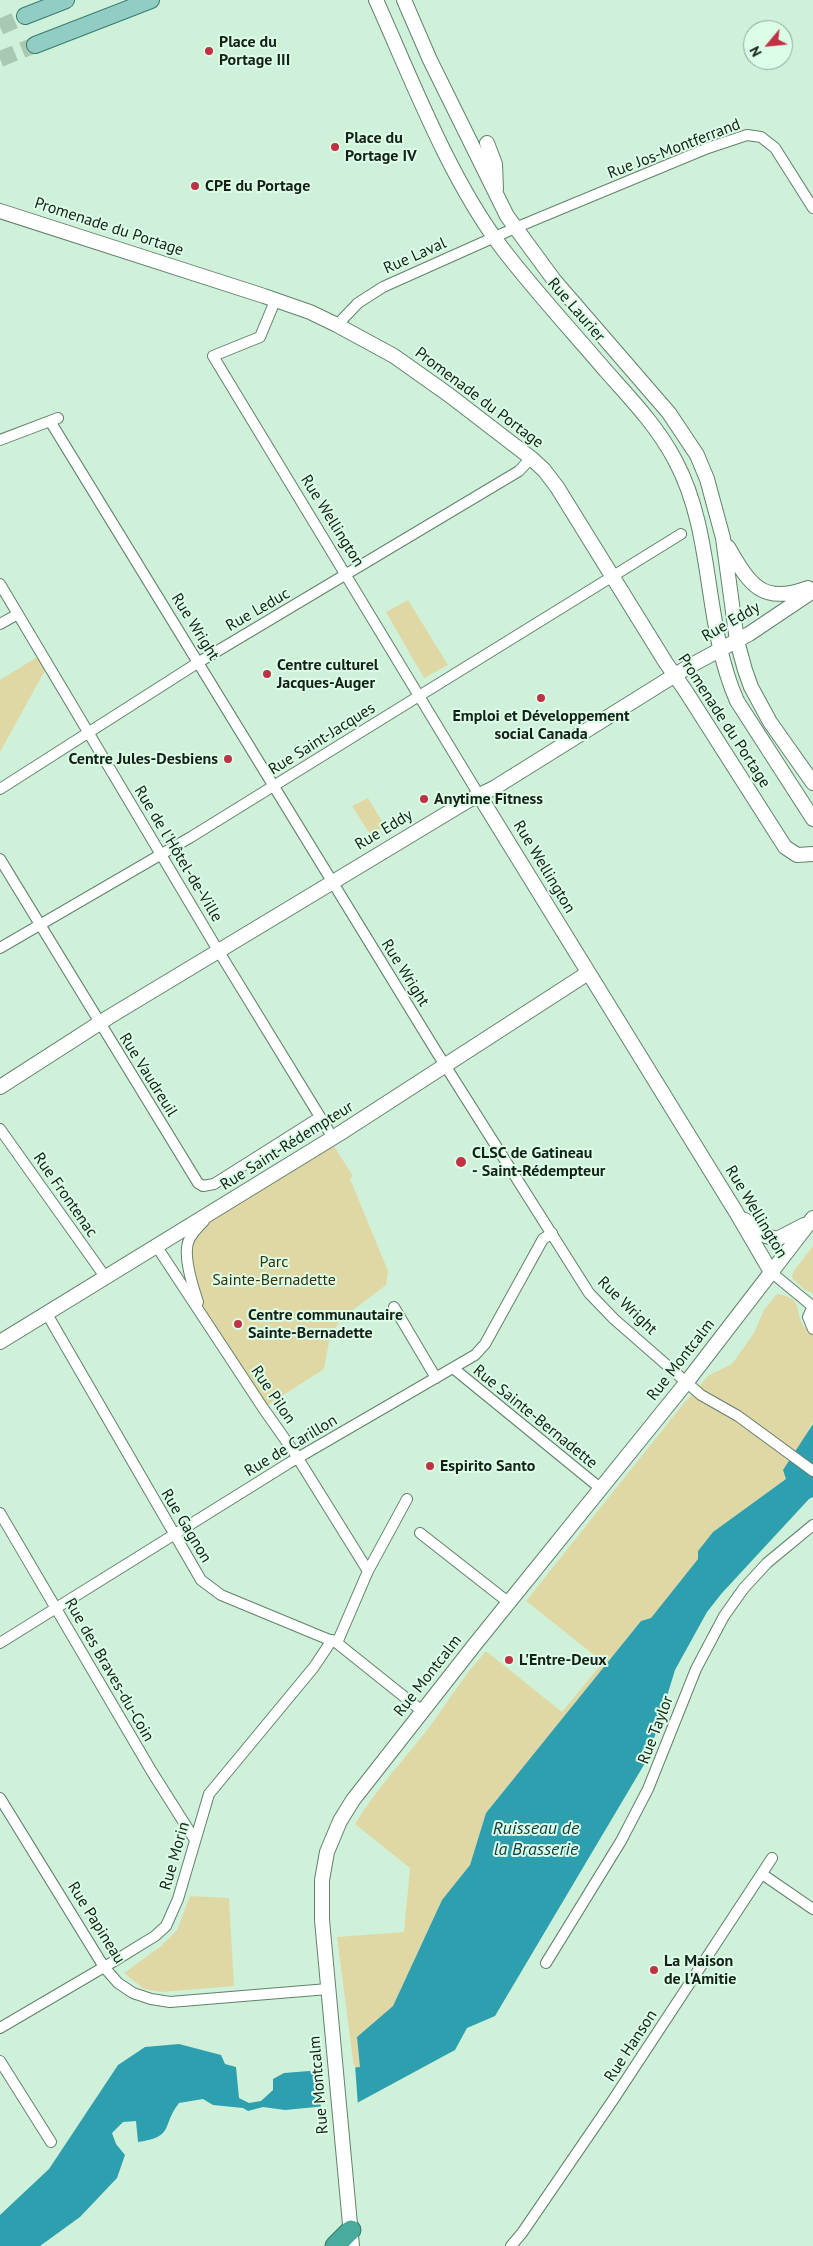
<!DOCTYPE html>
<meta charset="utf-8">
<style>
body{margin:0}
#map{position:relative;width:813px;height:2246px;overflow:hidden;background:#cff1d9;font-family:"PT Sans",sans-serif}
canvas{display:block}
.north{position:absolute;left:743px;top:20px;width:50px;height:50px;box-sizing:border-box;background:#dcfee6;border:1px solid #8ca594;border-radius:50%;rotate:242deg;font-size:14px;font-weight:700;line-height:20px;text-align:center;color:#142018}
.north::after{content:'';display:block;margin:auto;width:18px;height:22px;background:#c13144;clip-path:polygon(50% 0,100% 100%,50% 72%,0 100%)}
</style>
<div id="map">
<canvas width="813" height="2246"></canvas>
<div class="north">N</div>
</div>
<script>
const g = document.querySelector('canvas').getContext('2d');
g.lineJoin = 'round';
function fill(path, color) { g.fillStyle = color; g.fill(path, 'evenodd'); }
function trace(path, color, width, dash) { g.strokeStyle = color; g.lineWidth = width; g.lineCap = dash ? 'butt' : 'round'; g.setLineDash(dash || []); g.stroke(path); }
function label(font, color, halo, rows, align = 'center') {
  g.font = font + ' "PT Sans",sans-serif'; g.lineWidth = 4; g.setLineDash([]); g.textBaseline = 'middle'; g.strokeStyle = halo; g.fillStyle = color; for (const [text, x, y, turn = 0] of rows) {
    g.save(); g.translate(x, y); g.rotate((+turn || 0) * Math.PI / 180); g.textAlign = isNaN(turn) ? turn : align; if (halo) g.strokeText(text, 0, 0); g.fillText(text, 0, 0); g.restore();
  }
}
fill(new Path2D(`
 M 408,600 L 448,665 L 424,678 L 386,612 Z
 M 42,654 L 48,665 L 0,752 L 0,680 Z
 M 368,798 L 385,826 L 370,834 L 352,806 Z
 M 330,1140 L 353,1176 L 350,1179 L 388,1271 L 386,1285 L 341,1319 L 330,1337 L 324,1369 L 263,1408 L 201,1313 L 194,1289 L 189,1239 L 197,1229 Z
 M 813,1246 L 813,1293 L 805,1290 L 792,1278 L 793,1272 Z
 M 777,1294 C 805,1298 794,1311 803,1325 C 805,1328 810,1331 813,1333 L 813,1421 L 786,1479 L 713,1532 L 698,1551 L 698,1559 L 651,1618 L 641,1621 L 486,1813 L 470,1865 L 442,1900 L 393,2006 L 357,2037 L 361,2067 L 354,2068 L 337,1937 L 404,1932 L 410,1868 L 355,1824 C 377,1787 407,1757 433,1722 C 450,1698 466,1673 486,1651 L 562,1712 L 603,1662 L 526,1601 L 684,1403 L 709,1375 L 732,1364 L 754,1333 L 764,1310 Z
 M 190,1896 L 229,1898 L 234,1986 L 162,1992 L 144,1989 L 124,1973 L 161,1946 L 177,1930 Z`), '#e0d8a4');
fill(new Path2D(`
 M 813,1424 L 813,1497 L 809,1499 L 722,1593 L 707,1612 L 675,1670 L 648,1758 L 495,2016 L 467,2028 L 455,2050 L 357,2103 L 285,2110 L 263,2107 L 248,2111 L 243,2108 L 213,2105 L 203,2099 L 179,2103 C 161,2126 175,2137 138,2142 L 136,2121 L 123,2122 L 112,2133 L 116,2144 L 125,2155 L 117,2178 L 80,2217 L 40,2246 L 0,2246 L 0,2215 L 49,2169 L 118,2065 L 145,2047 L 179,2044 L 221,2055 L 225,2064 L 236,2067 L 239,2098 L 249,2103 L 261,2101 L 273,2090 L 273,2079 L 284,2073 L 360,2067 L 357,2037 L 393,2006 L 442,1900 L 470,1865 L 486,1813 L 641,1621 L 651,1618 L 698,1559 L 698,1551 L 713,1532 L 786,1479 L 783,1470 Z`), '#2e9faf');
fill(new Path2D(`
 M 355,2065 L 358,2106 L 321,2109 L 318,2068 Z`), '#cff1d9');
trace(new Path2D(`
 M 0,27 L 25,16
 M 0,59 L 35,45`), '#aac7b2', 16, [16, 8]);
const street = new Path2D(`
 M 275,301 L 260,337 L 213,356 L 479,795
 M 337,325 L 358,303 L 383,287 L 515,228 L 708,148 L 747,135 L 761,137 L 775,148 L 813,208
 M 50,421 L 436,1051 L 589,1293 L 614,1319 L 701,1395 L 738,1416 L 813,1471
 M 0,440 L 58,418
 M 0,584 L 213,942 L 333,1138
 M 0,624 L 18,614
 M 0,789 L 199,662 L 519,471 L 531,458
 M 0,859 L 198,1183 L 203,1186 L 214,1184 L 320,1117
 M 0,948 L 191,837 L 681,534
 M 0,1129 L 106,1278
 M 157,1247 L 263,1408 L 294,1452 L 368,1571
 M 771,1272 L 812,1306
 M 198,1302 C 193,1287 182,1255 189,1240 C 192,1233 199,1226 204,1221
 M 813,1306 L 808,1317 L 813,1329
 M 394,1307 L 436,1378
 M 47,1314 L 201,1580 L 221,1595 L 337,1643 L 422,1711
 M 453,1368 L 600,1488
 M 0,1513 L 152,1772 L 195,1840
 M 420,1533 L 508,1602
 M 0,1643 L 289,1463 L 475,1355 L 485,1344 L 543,1239 L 552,1233
 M 337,1643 L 368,1571 L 407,1499
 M 0,1798 L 104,1967 L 118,1983 L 133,1993 L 151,1999 L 170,2002 L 328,1989
 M 762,1874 L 813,1909
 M 546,1963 L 621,1841 L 648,1789 L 696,1669 L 724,1616 L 744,1588 L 767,1563 L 813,1525
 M 0,2028 L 116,1960 L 155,1936 L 166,1926 L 178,1899 L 209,1794 L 314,1667 L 332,1640
 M 0,2061 L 51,2142
 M 511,2246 L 522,2233 L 613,2100 L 772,1858`);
const secondary = new Path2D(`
 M 376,0 C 412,80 449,178 502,248 C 534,290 571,330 606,371 C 631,399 657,426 675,460 C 715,534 703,624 737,701 L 813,819
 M 404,0 L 430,60 L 507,216 L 554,280 L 669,413 L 697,455 L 707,479 L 723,538 L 737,641 L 745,670 L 751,687 L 770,722 L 813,783
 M 487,143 L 495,164 L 496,189
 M 0,211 L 264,296 L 310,312 L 337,325 L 394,356 L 449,395 L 531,458 L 544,470 L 557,487 L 666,663 L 685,690 L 785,847 L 797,855 L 813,854
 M 728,547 C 750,585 762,605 808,588
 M 479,795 L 736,1212 L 771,1272
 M 0,1087 L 109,1017 L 469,800 L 494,788 L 688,667 L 749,634 L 813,591
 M 745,1220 L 766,1236 L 777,1239 L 804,1225
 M 0,1342 L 339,1134 L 588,973
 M 352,2246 L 322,1920 L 322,1880 L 327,1852 L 340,1821 L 353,1800 L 476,1643 L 686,1383 L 813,1218`);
const primary = new Path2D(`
 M 25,16 L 66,0
 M 35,45 L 151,0`);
const highway = new Path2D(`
 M 335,2246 L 351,2230`);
trace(street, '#62816c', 12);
trace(secondary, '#62816c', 16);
trace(primary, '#367a6e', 18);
trace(highway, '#367a6e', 21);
trace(street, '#fff', 10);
trace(secondary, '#fff', 14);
trace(primary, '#92cdc4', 16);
trace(highway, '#49ab9c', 19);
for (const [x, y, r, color] of [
 [209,51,5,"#c13144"],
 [335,147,5,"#c13144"],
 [195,186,5,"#c13144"],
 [267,674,5,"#c13144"],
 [541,698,5,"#c13144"],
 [228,759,5,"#c13144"],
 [424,799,5,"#c13144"],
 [461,1162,6,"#c13144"],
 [238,1324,5,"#c13144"],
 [430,1466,5,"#c13144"],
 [509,1660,5,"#c13144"],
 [654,1970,5,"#c13144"]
]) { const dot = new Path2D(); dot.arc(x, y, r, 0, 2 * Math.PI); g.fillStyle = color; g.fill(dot); trace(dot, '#dcfee6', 2); }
label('bold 16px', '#142018', '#dcfee6', [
 ["Place du",219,42],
 ["Portage III",219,60],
 ["Place du",345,138],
 ["Portage IV",345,156],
 ["CPE du Portage",205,186],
 ["Centre culturel",277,665],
 ["Jacques-Auger",277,683],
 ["Emploi et Développement",541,716,"center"],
 ["social Canada",541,734,"center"],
 ["Centre Jules-Desbiens",218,759,"right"],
 ["Anytime Fitness",434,799],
 ["CLSC de Gatineau",472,1153],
 ["- Saint-Rédempteur",472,1171],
 ["Centre communautaire",248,1315],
 ["Sainte-Bernadette",248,1333],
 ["Espirito Santo",440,1466],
 ["L'Entre-Deux",519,1660],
 ["La Maison",664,1961],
 ["de l'Amitie",664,1979]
], 'left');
label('16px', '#142018', '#dcfee6', [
 ["Rue Jos-Montferrand",674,149,-21],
 ["Promenade du Portage",109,227,18],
 ["Rue Laval",415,256,-24],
 ["Rue Laurier",576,310,49],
 ["Promenade du Portage",479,398,37],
 ["Rue Wellington",332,521,58],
 ["Rue Leduc",258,610,-30],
 ["Rue Eddy",731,622,-30],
 ["Rue Wright",195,627,58],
 ["Promenade du Portage",724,721,57],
 ["Rue Saint-Jacques",322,739,-32],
 ["Rue Eddy",384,830,-31],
 ["Rue de l'Hôtel-de-Ville",178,854,59],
 ["Rue Wellington",544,867,59],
 ["Rue Wright",405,973,58],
 ["Rue Vaudreuil",148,1075,58],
 ["Rue Saint-Rédempteur",287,1146,-32],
 ["Rue Frontenac",65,1195,55],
 ["Rue Wellington",756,1212,59],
 ["Rue Wright",627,1306,44],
 ["Rue Montcalm",681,1360,-52],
 ["Rue Pilon",273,1395,56],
 ["Rue Sainte-Bernadette",535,1417,39],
 ["Rue de Carillon",291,1446,-31],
 ["Rue Gagnon",186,1526,59],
 ["Rue des Braves-du-Coin",109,1670,60],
 ["Rue Montcalm",428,1676,-52],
 ["Rue Taylor",656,1730,-69],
 ["Rue Morin",175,1856,-74],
 ["Rue Papineau",96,1923,58],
 ["Rue Hanson",631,2046,-57],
 ["Rue Montcalm",319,2085,-95]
]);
label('16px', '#35300d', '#dcfee6', [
 ["Parc",274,1262],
 ["Sainte-Bernadette",274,1280]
]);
label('italic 18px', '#093c43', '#dcfee6', [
 ["Ruisseau de",536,1829],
 ["la Brasserie",536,1850]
]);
</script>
